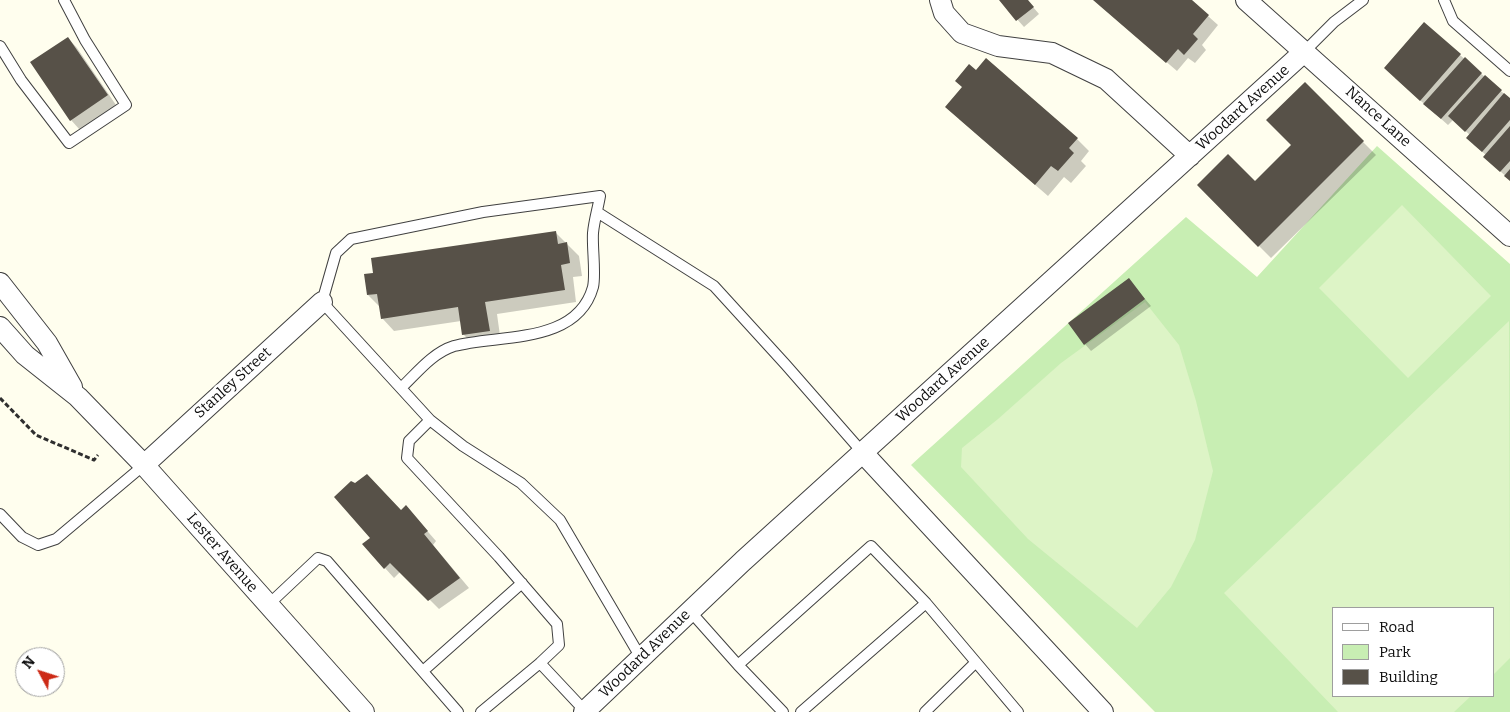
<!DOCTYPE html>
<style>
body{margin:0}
#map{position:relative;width:1510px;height:712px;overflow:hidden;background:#fffeee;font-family:Bitter,serif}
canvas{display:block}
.legend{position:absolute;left:1332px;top:607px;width:162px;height:90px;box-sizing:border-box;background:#fff;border:1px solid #9e9e9e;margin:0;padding:6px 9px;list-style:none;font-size:15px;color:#0d0d0d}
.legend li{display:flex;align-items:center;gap:10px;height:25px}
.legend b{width:25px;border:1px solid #9e9e9e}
.north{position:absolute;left:15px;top:647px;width:50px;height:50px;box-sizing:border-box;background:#fff;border:1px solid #9e9e9e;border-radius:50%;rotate:310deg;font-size:14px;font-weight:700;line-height:20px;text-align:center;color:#0d0d0d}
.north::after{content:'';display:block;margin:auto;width:18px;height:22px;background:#cd2a16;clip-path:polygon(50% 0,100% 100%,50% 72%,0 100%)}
</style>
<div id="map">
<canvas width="1510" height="712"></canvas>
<ul class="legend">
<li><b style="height:6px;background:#fff"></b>Road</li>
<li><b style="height:14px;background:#c8eeb3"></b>Park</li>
<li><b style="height:14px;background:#575148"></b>Building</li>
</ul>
<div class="north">N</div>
</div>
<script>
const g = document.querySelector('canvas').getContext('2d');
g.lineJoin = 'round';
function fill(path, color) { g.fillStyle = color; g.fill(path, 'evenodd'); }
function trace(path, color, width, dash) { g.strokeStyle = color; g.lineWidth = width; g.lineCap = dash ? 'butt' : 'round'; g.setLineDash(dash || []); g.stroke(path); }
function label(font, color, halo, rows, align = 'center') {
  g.font = font + ' Bitter,serif'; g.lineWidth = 5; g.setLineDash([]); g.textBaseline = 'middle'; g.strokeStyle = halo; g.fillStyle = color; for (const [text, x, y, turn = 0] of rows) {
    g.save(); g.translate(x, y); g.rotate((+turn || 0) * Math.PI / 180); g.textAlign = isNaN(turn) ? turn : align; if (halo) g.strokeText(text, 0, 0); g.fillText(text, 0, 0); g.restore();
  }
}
fill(new Path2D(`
 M 1377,146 L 1510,264 L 1510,712 L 1155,712 L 911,465 L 1186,217 L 1257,277 ZM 1334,608 L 1494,608 L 1494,696 L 1334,696 Z`), '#c8eeb3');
fill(new Path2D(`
 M 1402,205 L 1491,296 L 1408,378 L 1319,288 Z
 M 1145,302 L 1179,345 L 1196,401 L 1213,471 L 1195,540 L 1171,587 L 1137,628 L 1028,539 L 961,467 L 962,448 L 998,419 L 1061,363 Z
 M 1509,321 L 1510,658 L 1494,674 L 1494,608 L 1334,608 L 1334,696 L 1471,696 L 1454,712 L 1338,712 L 1224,593 Z`), '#ddf4c6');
fill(new Path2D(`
 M 1000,0 L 1027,0 L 1039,14 L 1024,27 Z
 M 1094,0 L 1190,0 L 1218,25 L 1202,45 L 1206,50 L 1195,63 L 1188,58 L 1177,71 Z
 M 68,38 L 77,48 L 116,105 L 80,130 L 71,120 Z
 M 1460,55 L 1510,99 L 1510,180 L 1491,163 L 1486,155 L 1474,145 L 1470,135 L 1453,120 L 1448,125 L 1395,78 Z
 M 976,72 L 1077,139 L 1089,151 L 1081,161 L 1086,166 L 1071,183 L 1064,177 L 1048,196 L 959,119 Z
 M 1305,84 L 1376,155 L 1271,258 L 1198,185 L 1255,183 L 1293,145 Z
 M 555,232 L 579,256 L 582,276 L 573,277 L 576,302 L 497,314 L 501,343 L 476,347 L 463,334 L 461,321 L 394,331 L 382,318 L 380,307 L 368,295 Z
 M 1129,280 L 1151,306 L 1091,351 L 1085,344 Z
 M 401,511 L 415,517 L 436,541 L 433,545 L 469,588 L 439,609 L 401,571 L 394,578 L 385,568 Z`), '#0003');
fill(new Path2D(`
 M 999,0 L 1028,0 L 1034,7 L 1016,21 Z
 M 1093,0 L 1192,0 L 1209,15 L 1193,34 L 1198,39 L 1184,55 L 1178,49 L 1166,63 Z
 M 1424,22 L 1461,54 L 1420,101 L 1384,68 Z
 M 68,37 L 108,95 L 70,121 L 30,62 Z
 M 1465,57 L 1482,73 L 1441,119 L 1423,104 Z
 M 986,58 L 1078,138 L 1069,148 L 1074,153 L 1058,171 L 1051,166 L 1035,185 L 945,107 L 962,87 L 955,81 L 969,64 L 976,70 Z
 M 1485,75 L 1502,90 L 1465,132 L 1448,116 Z
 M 1305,82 L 1364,141 L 1258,247 L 1197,185 L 1228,154 L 1255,181 L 1291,145 L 1266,120 Z
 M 1504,93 L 1510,98 L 1510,120 L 1482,152 L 1466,138 Z
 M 1510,126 L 1510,161 L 1500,172 L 1483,157 Z
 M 1510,169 L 1510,181 L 1504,176 Z
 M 556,231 L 558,244 L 567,242 L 570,263 L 561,265 L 565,290 L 485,302 L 490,331 L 462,335 L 458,307 L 381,319 L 377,294 L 367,295 L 364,274 L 373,273 L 371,258 Z
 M 1129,278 L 1145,299 L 1084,345 L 1068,323 Z
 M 367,474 L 401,510 L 406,505 L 428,531 L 424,534 L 460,578 L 428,601 L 390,563 L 384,569 L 362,544 L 370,538 L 334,497 L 351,481 L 355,483 Z`), '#575148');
const lane = new Path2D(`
 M 1444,0 L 1453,21 L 1510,71
 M 0,46 L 21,80 L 69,143 L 126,105 L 85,40 L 64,0
 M 1305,51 L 1334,22 L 1363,0
 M 597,212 L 714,286 L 786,365 L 863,453
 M 401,388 C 417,373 432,353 454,346 C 499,334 577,345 593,287 C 596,274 592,247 593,233 C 594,221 598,208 600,196 L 483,212 L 351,239 L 336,253 L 322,302 L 430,420 L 463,446 L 521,483 L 560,520 L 641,658
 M 430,420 L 409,441 L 407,458 L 499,557 L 557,624 L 559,645 L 540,663 L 481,712
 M 0,514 L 22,537 L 38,545 L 56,539 L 144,465
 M 268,605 L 318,558 L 327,561 L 458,712
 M 690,611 L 738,665
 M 540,663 L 585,711
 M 423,671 L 522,583
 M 783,712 L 738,665 L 871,546 L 926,603 L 1018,712
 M 801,712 L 926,603
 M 925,712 L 975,663`);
const street = new Path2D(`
 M 940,0 L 944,13 L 962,33 L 998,46 L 1052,53 L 1106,79 L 1190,156
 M 1246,0 L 1510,236
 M 0,283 L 47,343 L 72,387
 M 0,327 L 25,355 L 78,397 L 144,465 L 364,712
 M 863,453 L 1103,712
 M 144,465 L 322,302
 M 584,712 L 743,561 L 1305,51`);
trace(lane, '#404040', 12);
trace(street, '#404040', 22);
trace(new Path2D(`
 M 0,398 L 36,435 L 94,460 L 98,455`), '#2f2f2f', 3, [5, 2.5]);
trace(lane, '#fff', 10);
trace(street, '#fff', 20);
label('15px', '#0d0d0d', '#fff', [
 ["Woodard Avenue",1243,108,-42],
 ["Nance Lane",1378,117,42],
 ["Woodard Avenue",943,380,-42],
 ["Stanley Street",233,383,-42],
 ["Lester Avenue",222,553,49],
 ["Woodard Avenue",645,654,-44]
]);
</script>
